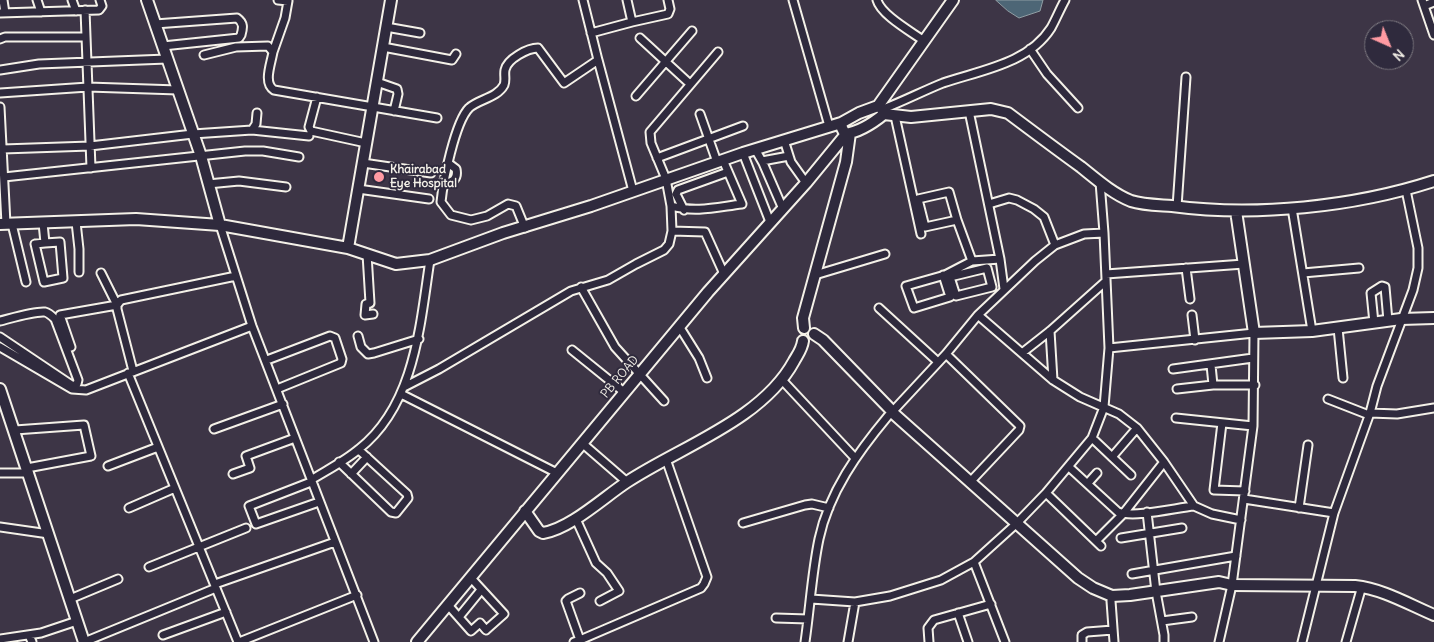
<!DOCTYPE html>
<style>
body{margin:0}
#map{position:relative;width:1434px;height:642px;overflow:hidden;background:#3d3546;font-family:Delius,sans-serif}
canvas{display:block}
.north{position:absolute;left:1364px;top:20px;width:50px;height:50px;box-sizing:border-box;background:#2f2a3d;border:1px solid #7e7a81;border-radius:50%;rotate:136deg;font-size:14px;font-weight:700;line-height:20px;text-align:center;color:#f4f1e8}
.north::after{content:'';display:block;margin:auto;width:18px;height:22px;background:#ff9aa2;clip-path:polygon(50% 0,100% 100%,50% 72%,0 100%)}
</style>
<div id="map">
<canvas width="1434" height="642"></canvas>
<div class="north">N</div>
</div>
<script>
const g = document.querySelector('canvas').getContext('2d');
g.lineJoin = 'round';
function fill(path, color) { g.fillStyle = color; g.fill(path, 'evenodd'); }
function trace(path, color, width, dash) { g.strokeStyle = color; g.lineWidth = width; g.lineCap = dash ? 'butt' : 'round'; g.setLineDash(dash || []); g.stroke(path); }
function label(font, color, halo, rows, align = 'center') {
  g.font = font + ' Delius,sans-serif'; g.lineWidth = 4; g.setLineDash([]); g.textBaseline = 'middle'; g.strokeStyle = halo; g.fillStyle = color; for (const [text, x, y, turn = 0] of rows) {
    g.save(); g.translate(x, y); g.rotate((+turn || 0) * Math.PI / 180); g.textAlign = isNaN(turn) ? turn : align; if (halo) g.strokeText(text, 0, 0); g.fillText(text, 0, 0); g.restore();
  }
}
const water = new Path2D(`
 M 996,0 L 1043,0 L 1040,11 L 1019,18 L 1008,11 Z`);
fill(water, '#4d6676');
trace(water, '#909ea4', 1);
const street = new Path2D(`
 M 3,0 L 5,13
 M 37,0 L 41,12
 M 72,0 L 76,11
 M 583,0 L 598,60
 M 627,0 L 632,22 L 668,14 L 670,9 L 668,0
 M 793,0 L 829,126
 M 877,0 C 881,15 912,32 924,41
 M 1422,0 L 1434,35
 M 1424,6 L 1434,2
 M 85,10 L 91,168
 M 0,13 L 99,10 L 102,6 L 100,0
 M 155,24 L 237,18 C 244,23 243,28 241,35 L 239,38 L 163,46
 M 386,27 L 420,33
 M 591,33 L 632,22
 M 640,38 L 690,84
 M 0,39 L 5,37 L 86,37
 M 383,47 L 452,60 L 456,54
 M 1030,49 L 1047,74 L 1078,108
 M 273,52 L 285,18 L 288,1 L 278,0
 M 204,55 L 236,47 L 268,46 L 273,52 C 271,64 263,83 274,90 L 437,118
 M 0,70 L 39,64 L 167,59
 M 377,82 L 397,89 L 398,94 L 394,111
 M 0,93 L 88,87 L 178,90
 M 636,96 L 692,31
 M 317,97 L 309,127 L 311,131 L 366,143
 M 0,107 L 6,224
 M 883,109 C 904,101 923,91 943,83 C 981,70 1028,64 1051,28 C 1056,19 1060,9 1065,0
 M 969,111 L 1000,259 L 1004,289
 M 700,114 L 717,162
 M 895,116 L 921,234
 M 252,130 L 309,136
 M 784,140 L 791,162 L 806,183
 M 3,149 L 90,146 L 193,134 L 252,130 L 256,124 L 257,113
 M 755,149 L 763,163 L 783,209
 M 743,153 L 770,222
 M 657,158 L 743,126
 M 762,161 L 789,156
 M 363,163 L 431,173
 M 4,177 L 245,151 L 263,151 L 299,157
 M 443,182 C 453,184 458,178 456,169 L 448,163
 M 208,184 L 239,181 L 286,187
 M 358,189 L 429,199
 M 989,204 L 1009,198 L 1017,200 L 1034,209 L 1044,217 L 1055,245
 M 671,206 C 696,213 717,207 742,204 L 723,160
 M 1177,207 L 1186,77
 M 1292,208 L 1312,331
 M 684,210 L 676,194 L 678,190 L 728,172
 M 957,220 L 949,192 L 918,199 L 925,227 L 957,220 L 972,261 L 1000,259
 M 76,222 L 79,249 L 79,272
 M 43,223 L 45,243 L 60,242 L 63,278 L 44,282 L 35,244 L 45,243
 M 12,224 L 26,282
 M 220,225 L 252,326 L 374,642
 M 525,228 L 516,206 L 508,204 L 487,216 L 471,220 L 451,215 L 441,202 C 443,182 455,122 469,108 C 479,99 497,98 504,85 C 506,80 504,75 505,70 C 507,59 528,48 538,48 L 564,83 L 598,60 L 633,191
 M 672,231 L 705,232 L 724,274
 M 367,254 L 370,303 L 366,304 L 365,315 L 373,314
 M 987,268 L 992,287 L 956,296 L 950,277 Z
 M 1186,268 L 1190,299
 M 1303,273 L 1359,268
 M 1106,274 L 1244,264
 M 815,275 L 885,254
 M 943,275 L 950,297 L 914,308 L 906,286 L 945,275 L 972,261
 M 581,287 L 615,347 L 664,401
 M 879,308 L 938,362
 M 978,315 L 1053,380 L 1080,397 L 1119,414 L 1137,428 L 1164,462 L 1194,506 L 1212,514 L 1241,520
 M 1192,315 L 1195,340
 M 0,321 C 12,318 34,311 45,312 C 49,313 52,316 55,319 L 78,380 L 77,384 L 73,386 L 0,337
 M 1374,323 L 1371,293 L 1382,286 L 1385,287 L 1388,321
 M 679,326 L 699,358 L 707,378
 M 1338,328 L 1343,378
 M 1050,331 L 1053,380
 M 358,336 L 361,347 L 368,354 L 374,353 L 419,339
 M 0,347 L 72,389 L 86,390 L 252,326
 M 71,347 L 60,315 L 117,305 L 101,273
 M 1109,348 L 1254,333 L 1253,426 L 1232,585 L 1219,642
 M 572,350 L 624,392
 M 1022,353 L 1050,331 L 1106,281
 M 946,354 L 1020,426 L 1019,430 L 971,481
 M 267,360 L 330,336 L 335,338 L 342,359 L 341,363 L 277,389
 M 1211,365 L 1213,385
 M 1173,369 L 1253,358
 M 133,371 L 117,309 L 117,305 L 121,300 L 236,276
 M 128,373 L 238,642
 M 782,380 L 855,458
 M 404,387 L 439,369 L 571,291 L 608,280 L 636,264 L 664,250 L 669,244 L 672,231 L 671,206 L 666,179 L 651,143 L 650,132 L 718,52
 M 1177,389 L 1213,385 L 1255,385
 M 401,394 L 557,473
 M 1328,399 L 1369,415
 M 893,411 L 946,354 L 978,315 L 1035,261 L 1055,245 L 1084,234 L 1104,233
 M 1370,413 L 1397,414 L 1434,408
 M 1176,418 L 1253,426
 M 1222,423 L 1214,490 L 1245,491
 M 214,429 L 283,404
 M 15,430 L 84,425 L 91,456 L 27,468
 M 1092,438 L 1131,475
 M 582,443 L 627,482
 M 1112,457 L 1137,428
 M 339,462 L 391,512 L 396,513 L 408,498 L 407,494 L 359,450
 M 108,466 L 158,447
 M 1069,467 L 1118,512 C 1135,518 1175,508 1194,506
 M 0,473 L 29,473
 M 233,474 L 250,468 L 246,456 L 295,438
 M 351,474 L 367,457
 M 311,480 C 327,470 345,461 359,449 C 415,405 420,325 430,260
 M 311,482 L 249,506 L 256,524 L 319,502
 M 1088,483 L 1097,473
 M 1046,493 L 1101,546
 M 1244,499 L 1334,513
 M 129,508 L 175,488
 M 1299,508 L 1308,445
 M 1147,512 L 1156,592
 M 576,519 L 596,563 L 607,573 L 619,591 L 600,601
 M 743,523 L 805,505 L 812,504 L 829,508
 M 0,527 L 49,534
 M 1121,538 L 1182,528
 M 1096,541 L 1123,514 L 1164,462
 M 974,562 L 1005,642
 M 149,567 L 246,528
 M 1132,574 L 1236,556
 M 215,584 L 335,542
 M 1157,597 L 1164,635 L 1164,642
 M 70,599 L 118,579
 M 811,599 L 855,602 L 890,596 L 941,580 L 974,562 L 1016,524 L 1046,493 L 1092,438 L 1104,407 L 1109,348 L 1104,233 L 1100,182
 M 1111,601 L 1114,642
 M 448,605 L 471,631 L 480,623 L 486,630 L 504,614 L 471,578
 M 958,613 L 968,642
 M 459,617 L 481,590
 M 776,618 L 808,619
 M 1162,621 L 1192,617
 M 29,635 L 32,642
 M 163,635 L 226,612
 M 0,639 L 41,633 L 77,621
 M 84,642 L 216,588
 M 239,642 L 357,595
 M 574,642 L 580,640 L 566,601 L 568,599 L 580,593
 M 581,642 L 580,640 L 701,588 L 704,584 L 707,577 L 666,459
 M 805,642 C 810,608 812,572 819,539 C 829,492 858,452 888,416
 M 848,642 L 855,602
 M 929,642 L 928,628 L 934,620 L 991,604
 M 1082,642 L 1082,635 L 1087,632 L 1113,630
 M 1302,642 L 1334,513 L 1370,413 L 1377,386 L 1413,290 L 1418,268 L 1418,248 L 1406,190
 M 1346,642 L 1362,586`);
const secondary = new Path2D(`
 M 147,0 L 201,156 L 220,225
 M 878,106 L 953,0
 M 884,114 L 911,117 L 991,109 L 1008,113 C 1032,131 1056,149 1081,167 C 1096,179 1113,194 1131,201 C 1143,205 1159,205 1172,206 C 1255,217 1354,207 1434,181
 M 1236,211 L 1254,333 L 1312,331 L 1401,319 L 1434,318
 M 0,224 L 136,219 L 220,225 L 348,248 L 396,264 L 430,260 L 503,233 L 591,206 L 743,153 L 841,123 L 859,113 L 878,106 L 881,107 L 884,114 C 873,123 859,132 845,134 L 842,128 L 841,123
 M 348,248 L 391,0
 M 804,328 L 803,318 L 846,162 L 850,133
 M 814,334 L 823,340 L 891,410
 M 0,389 L 84,642
 M 894,414 L 1078,578 L 1093,588 L 1112,596 L 1130,595 L 1219,582 L 1232,585 L 1355,586 C 1383,589 1408,604 1434,615
 M 525,511 L 539,531 L 543,533 C 570,529 604,497 627,482 C 680,447 762,420 794,361 C 798,354 802,349 803,341
 M 417,642 L 708,292 L 806,183 L 847,133`);
trace(street, '#f4f1e8', 11);
trace(secondary, '#f4f1e8', 14);
trace(street, '#2f2a3d', 7);
trace(secondary, '#2f2a3d', 10);
for (const [x, y, r, color] of [
 [379,177,6,"#ff9aa2"]
]) { const dot = new Path2D(); dot.arc(x, y, r, 0, 2 * Math.PI); g.fillStyle = color; g.fill(dot); trace(dot, '#2f2a3d', 2); }
label('bold 12px', '#f4f1e8', '#2f2a3d', [
 ["Khairabad",390,170],
 ["Eye Hospital",390,184]
], 'left');
label('12px', '#f4f1e8', '#2f2a3d', [
 ["PB ROAD",620,377,-50]
]);
</script>
